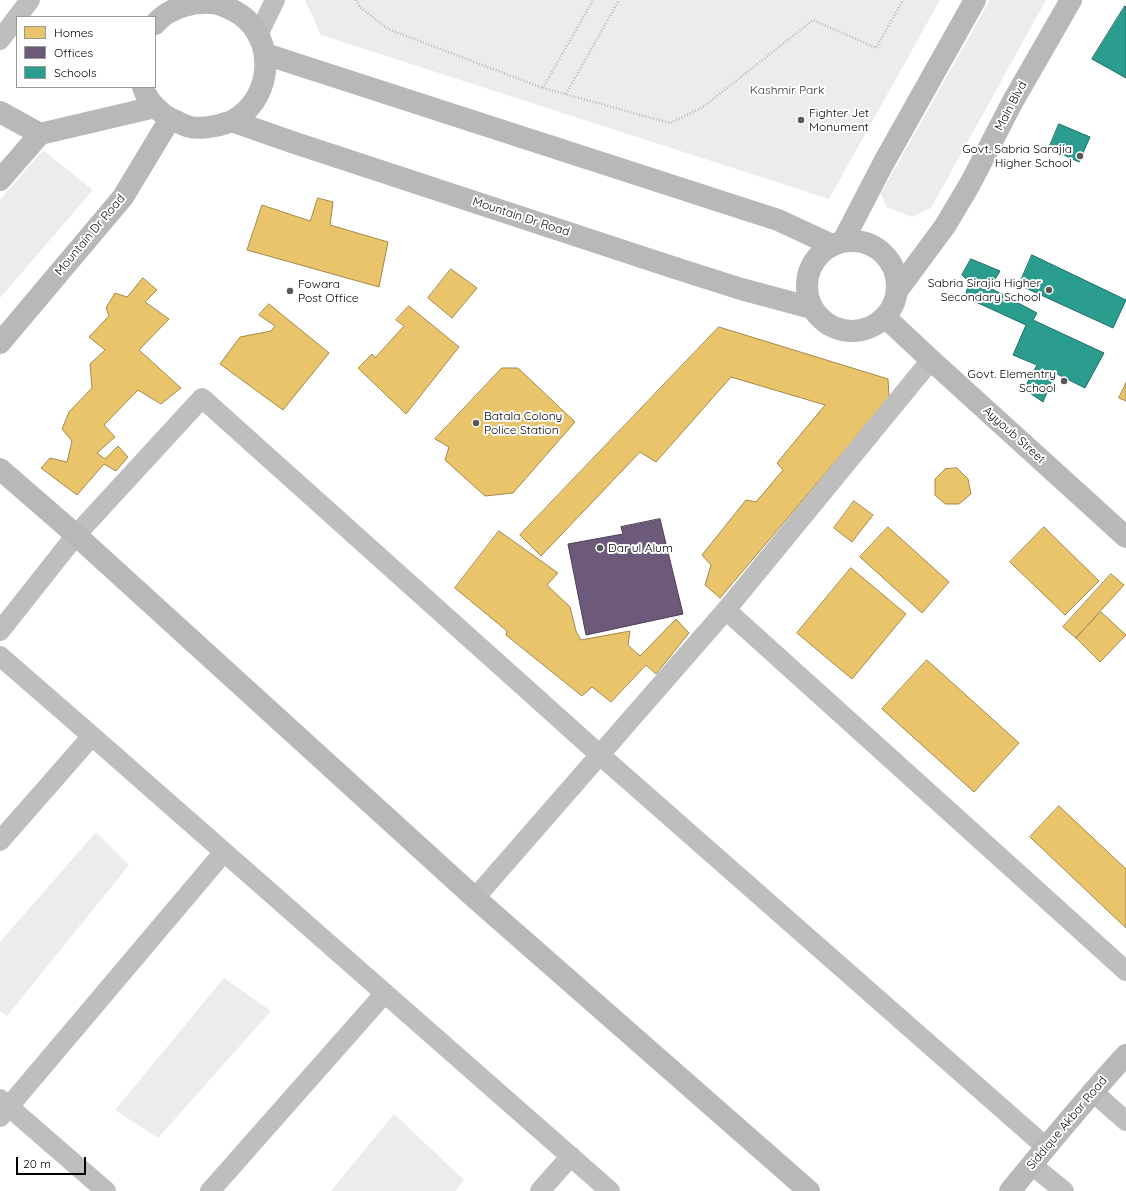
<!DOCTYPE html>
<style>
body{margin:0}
#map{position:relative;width:1126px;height:1191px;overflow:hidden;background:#fff;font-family:Quicksand,sans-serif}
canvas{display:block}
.legend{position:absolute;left:16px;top:16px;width:140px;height:72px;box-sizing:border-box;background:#fff;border:1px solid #999;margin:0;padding:5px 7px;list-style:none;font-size:12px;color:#000}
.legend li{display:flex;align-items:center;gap:8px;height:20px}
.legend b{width:20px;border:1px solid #999}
.scale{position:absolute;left:16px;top:1157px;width:70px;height:18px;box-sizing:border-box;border:2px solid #000;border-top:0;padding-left:5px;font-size:12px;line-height:14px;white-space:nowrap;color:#000;-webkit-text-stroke:3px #fff;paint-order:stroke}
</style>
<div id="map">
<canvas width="1126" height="1191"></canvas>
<ul class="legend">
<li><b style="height:11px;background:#e9c46a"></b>Homes</li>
<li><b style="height:11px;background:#6d597a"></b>Offices</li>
<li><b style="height:11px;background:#2a9d8f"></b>Schools</li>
</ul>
<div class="scale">20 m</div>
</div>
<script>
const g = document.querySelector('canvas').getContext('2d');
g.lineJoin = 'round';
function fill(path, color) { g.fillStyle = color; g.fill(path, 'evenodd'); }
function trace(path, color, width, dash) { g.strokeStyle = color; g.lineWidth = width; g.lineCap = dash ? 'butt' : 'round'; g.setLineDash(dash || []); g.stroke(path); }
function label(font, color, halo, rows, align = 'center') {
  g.font = font + ' Quicksand,sans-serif'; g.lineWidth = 4; g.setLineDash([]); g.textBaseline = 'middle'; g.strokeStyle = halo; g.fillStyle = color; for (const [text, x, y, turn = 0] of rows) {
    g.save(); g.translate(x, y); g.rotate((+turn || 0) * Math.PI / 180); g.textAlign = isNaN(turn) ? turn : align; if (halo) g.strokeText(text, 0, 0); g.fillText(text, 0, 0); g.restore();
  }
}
fill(new Path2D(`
 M 305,0 L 940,0 L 829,199 L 321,35 Z
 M 990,0 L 1046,0 L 931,208 L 912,217 L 886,207 L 881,193 Z
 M 43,150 L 93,190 L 0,298 L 0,200 Z
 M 96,832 L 129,865 L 7,1016 L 0,1011 L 0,942 Z
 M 224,978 L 271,1011 L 158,1138 L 115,1110 Z
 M 394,1114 L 464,1180 L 455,1191 L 331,1191 Z`), '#ececec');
const homes = new Path2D(`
 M 318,198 L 333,202 L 330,225 L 388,242 L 379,287 L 247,250 L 262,205 L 310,221 Z
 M 451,269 L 477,288 L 452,318 L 428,298 Z
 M 143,278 L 157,290 L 145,302 L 169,319 L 139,350 L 181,388 L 161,404 L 138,390 L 104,425 L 115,437 L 97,453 L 105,459 L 118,446 L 128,457 L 116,471 L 104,464 L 77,495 L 41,468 L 50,458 L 67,462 L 72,441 L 62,429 L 69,412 L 92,388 L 90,364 L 105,350 L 89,337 L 109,316 L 106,308 L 115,293 L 127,297 Z
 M 269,304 L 329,353 L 283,410 L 220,364 L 240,337 L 271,331 L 275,326 L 259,315 Z
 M 409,306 L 459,347 L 406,414 L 358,368 L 372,354 L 375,358 L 404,326 L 396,320 Z
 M 719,327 L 888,379 L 889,398 L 720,598 L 705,585 L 711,565 L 702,555 L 746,500 L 756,502 L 783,470 L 777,463 L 825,405 L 731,377 L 656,462 L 640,452 L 541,556 L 520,535 Z
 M 502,368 L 518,368 L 575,422 L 513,493 L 485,496 L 445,460 L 449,447 L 435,439 Z
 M 1126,383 L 1126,401 L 1119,398 Z
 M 957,468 L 968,479 L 971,494 L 959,504 L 945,504 L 935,495 L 935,479 L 945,469 Z
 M 854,501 L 873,515 L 852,542 L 834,528 Z
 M 888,527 L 949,582 L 922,613 L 860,557 Z
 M 1044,527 L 1099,581 L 1065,615 L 1010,562 Z
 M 499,531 L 558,573 L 547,585 L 570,607 L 576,631 L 581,640 L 630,631 L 628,645 L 640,656 L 676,619 L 689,633 L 656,674 L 646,665 L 611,702 L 592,687 L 582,696 L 506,635 L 507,631 L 455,588 Z
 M 851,568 L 906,614 L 852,679 L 797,633 Z
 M 1111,574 L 1124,585 L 1076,638 L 1063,627 Z
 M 1101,612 L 1126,635 L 1100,662 L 1076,638 Z
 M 927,660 L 1019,743 L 974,792 L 882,709 Z
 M 1059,806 L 1126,869 L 1126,928 L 1030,837 Z`);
fill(homes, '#e9c46a');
trace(homes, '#a3894a', 1);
const offices = new Path2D(`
 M 660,519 L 683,614 L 586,635 L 568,544 L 623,534 L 621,527 Z`);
fill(offices, '#6d597a');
trace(offices, '#4c3e55', 1);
const schools = new Path2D(`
 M 1125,6 L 1126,7 L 1126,78 L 1092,59 Z
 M 1059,124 L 1090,137 L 1079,162 L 1049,148 Z
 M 1032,255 L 1126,300 L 1113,328 L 1019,285 Z
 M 971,259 L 1000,271 L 990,288 L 1037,313 L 1033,320 L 1104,353 L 1085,388 L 1055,373 L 1043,402 L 1024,389 L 1037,365 L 1013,355 L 1026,325 L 965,297 L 969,282 L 962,275 Z`);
fill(schools, '#2a9d8f');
trace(schools, '#1d6e64', 1);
trace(new Path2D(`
 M 356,0 L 360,7 L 388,29 L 543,88 L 670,123 L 703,107 L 813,20 L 876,48 L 903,0
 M 543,88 L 593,0
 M 566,94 L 619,0`), '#b9b9b9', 2.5, [1, 2]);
trace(new Path2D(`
 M 258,35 L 275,0
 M 0,40 L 30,0
 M 726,610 L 1126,971
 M 0,631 L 76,535 L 202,398 L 600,755 L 1047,1148
 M 0,656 L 92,736
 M 0,841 L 92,736 L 610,1191
 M 475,898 L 726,610 L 931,360
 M 1092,1091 L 1126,1121
 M 0,1099 L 106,1191
 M 0,1117 L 224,852
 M 1032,1165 L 1064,1191
 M 210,1191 L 385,993
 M 540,1191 L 571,1156`), '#bebebe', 20);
trace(new Path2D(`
 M 265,54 L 778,220 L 832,245
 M 143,87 C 147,101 162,116 176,121 C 180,123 185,126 190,127 C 199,129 211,127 220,125 C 224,123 228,123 232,121 C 269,102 277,49 247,20 C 239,12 229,8 218,4 C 196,0 169,7 155,24
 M 0,112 L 40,134
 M 232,121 L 292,142 L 672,267 L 741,289 L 812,308
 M 0,180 L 40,134 L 155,107
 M 843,241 L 883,164 L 975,0
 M807 286a45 45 0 1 1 90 0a45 45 0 1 1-90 0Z
 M 897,291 L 945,226 L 970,184 L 1013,101 L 1071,0
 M 885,317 L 931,360 L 1126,537
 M 0,343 L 123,197 L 170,119
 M 0,469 L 76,535 L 475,898 L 809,1191
 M 1010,1191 C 1048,1145 1085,1099 1126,1055`), '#b8b8b8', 22);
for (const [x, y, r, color] of [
 [801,120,4,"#595959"],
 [1080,156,4,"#595959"],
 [1049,290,4,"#595959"],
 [290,291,4,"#595959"],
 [1064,381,4,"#595959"],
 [476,423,4,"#595959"],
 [600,548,4,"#595959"]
]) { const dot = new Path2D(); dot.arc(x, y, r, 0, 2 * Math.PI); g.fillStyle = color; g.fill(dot); trace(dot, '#fff', 1.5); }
label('12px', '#333', '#fff', [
 ["Kashmir Park",787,90]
]);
label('12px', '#000', '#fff', [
 ["Main Blvd",1011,106,-62],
 ["Mountain Dr Road",521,217,18],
 ["Mountain Dr Road",90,235,-50],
 ["Ayyoub Street",1014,435,42],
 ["Siddique Akbar Road",1067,1123,-50]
]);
label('12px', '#000', '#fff', [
 ["Fighter Jet",809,113],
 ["Monument",809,127],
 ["Govt. Sabria Sarajia",1072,149,"right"],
 ["Higher School",1072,163,"right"],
 ["Sabria Sirajia Higher",1041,283,"right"],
 ["Secondary School",1041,297,"right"],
 ["Fowara",298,284],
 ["Post Office",298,298],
 ["Govt. Elementry",1056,374,"right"],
 ["School",1056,388,"right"],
 ["Batala Colony",484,416],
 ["Police Station",484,430],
 ["Dar ul Alum",608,548]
], 'left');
</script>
